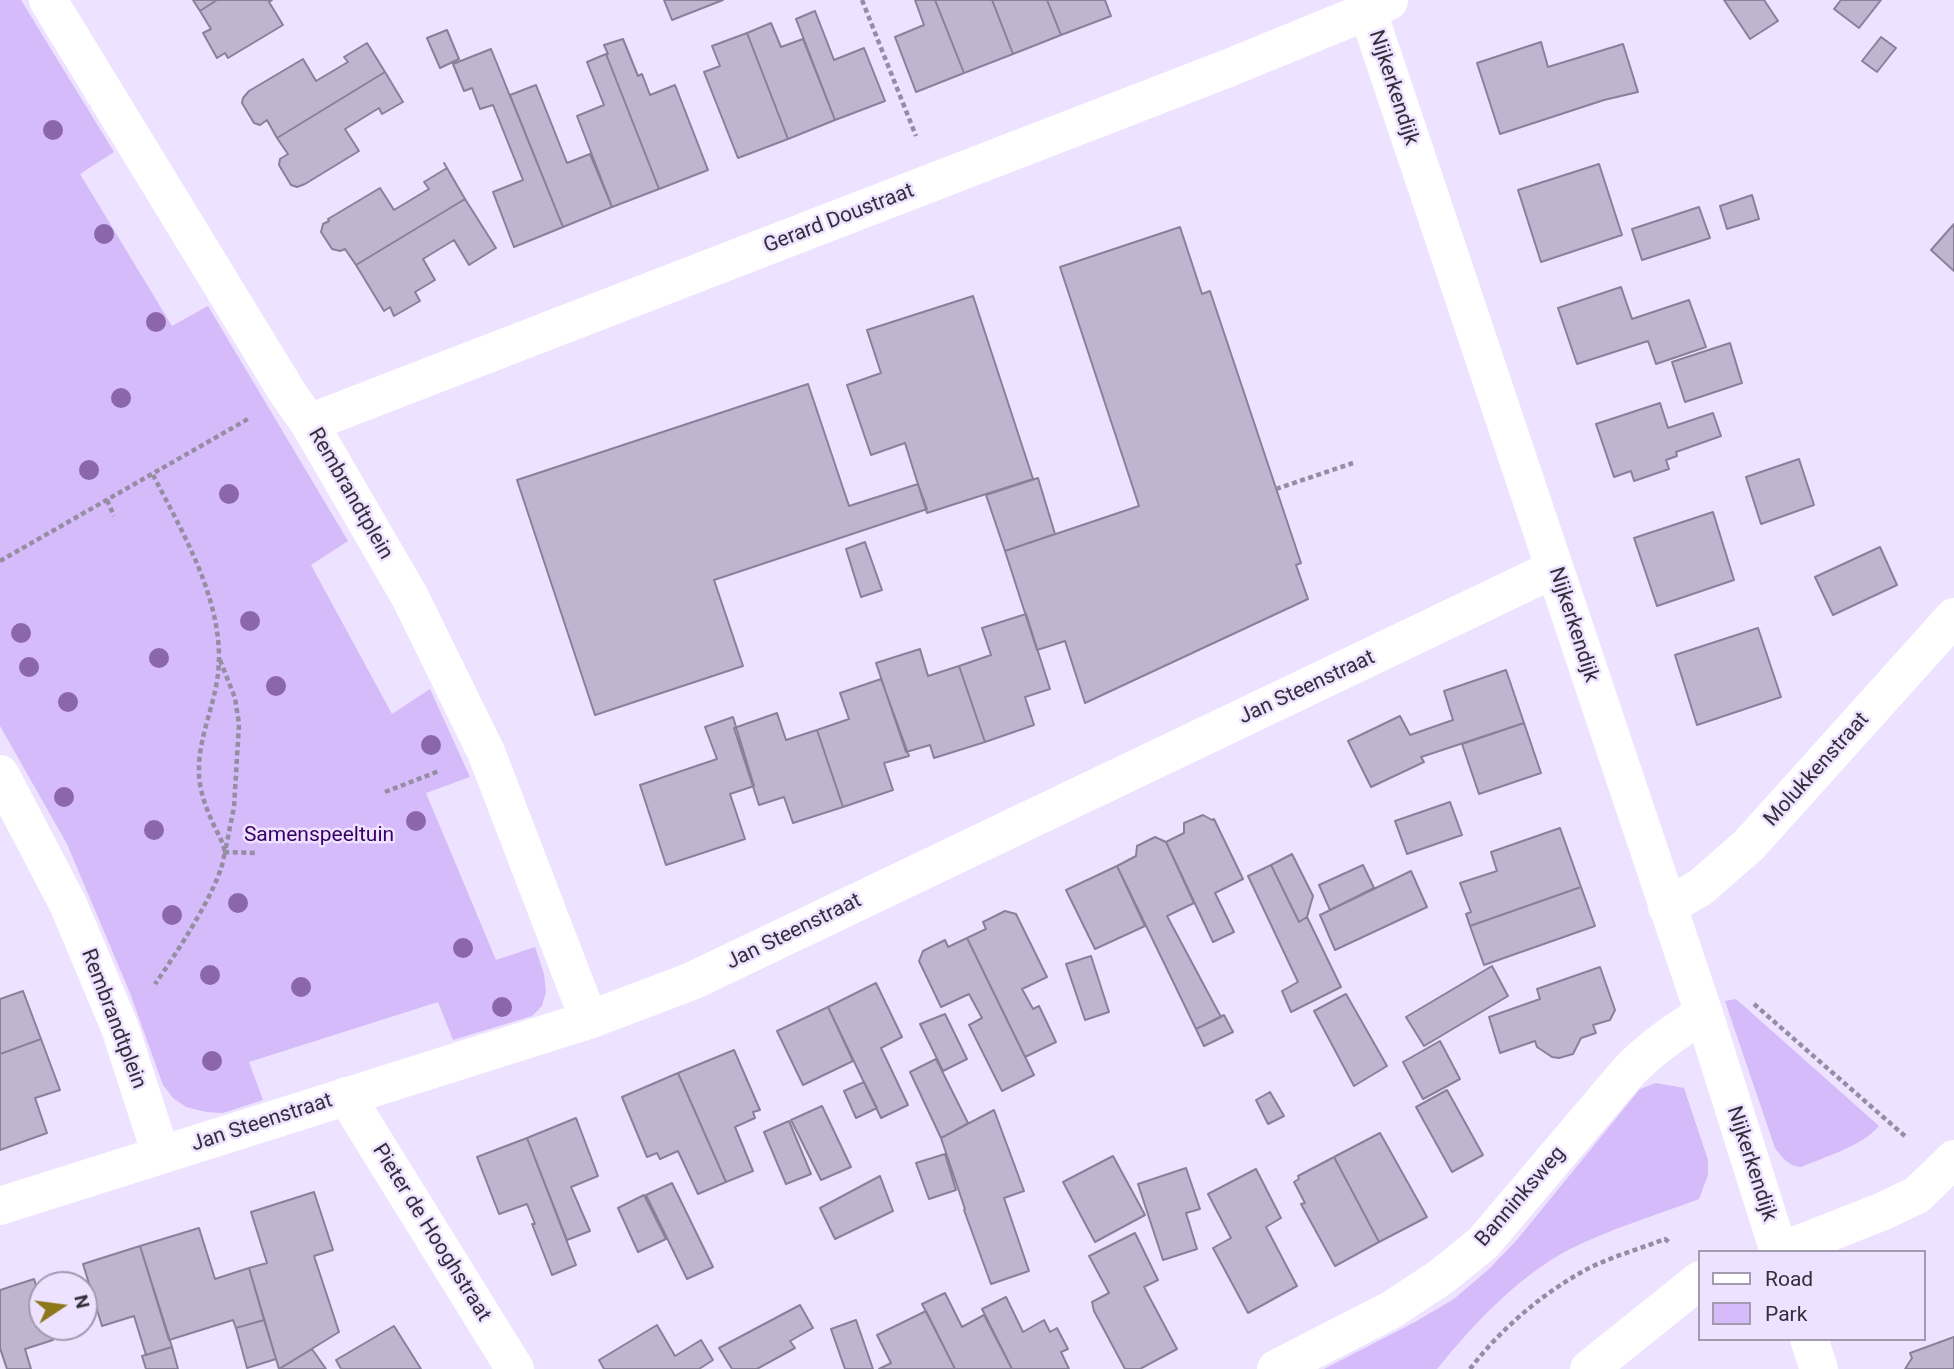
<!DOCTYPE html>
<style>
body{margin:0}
#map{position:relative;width:1954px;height:1369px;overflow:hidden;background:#ede2ff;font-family:Roboto,sans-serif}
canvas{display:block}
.legend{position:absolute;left:1698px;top:1250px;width:228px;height:91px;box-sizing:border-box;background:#ede2ff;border:2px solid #a39ab0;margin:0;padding:9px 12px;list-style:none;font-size:21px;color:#342f3a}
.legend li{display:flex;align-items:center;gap:14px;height:35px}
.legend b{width:35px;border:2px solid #a39ab0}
.north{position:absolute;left:28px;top:1271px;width:70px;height:70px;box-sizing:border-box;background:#ede2ff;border:2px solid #a39ab0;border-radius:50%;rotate:77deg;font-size:19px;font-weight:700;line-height:28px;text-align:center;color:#342f3a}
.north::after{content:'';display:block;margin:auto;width:24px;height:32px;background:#8e761b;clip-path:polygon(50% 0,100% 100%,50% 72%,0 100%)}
</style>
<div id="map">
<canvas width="1954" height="1369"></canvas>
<ul class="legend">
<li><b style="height:9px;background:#fff"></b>Road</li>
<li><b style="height:19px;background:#d5bbfa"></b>Park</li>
</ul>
<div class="north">N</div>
</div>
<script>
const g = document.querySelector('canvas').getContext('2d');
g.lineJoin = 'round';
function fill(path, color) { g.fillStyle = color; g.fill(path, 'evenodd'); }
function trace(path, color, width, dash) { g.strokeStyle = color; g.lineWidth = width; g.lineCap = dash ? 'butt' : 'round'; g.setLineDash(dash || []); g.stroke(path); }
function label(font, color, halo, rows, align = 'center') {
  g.font = font + ' Roboto,sans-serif'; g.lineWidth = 5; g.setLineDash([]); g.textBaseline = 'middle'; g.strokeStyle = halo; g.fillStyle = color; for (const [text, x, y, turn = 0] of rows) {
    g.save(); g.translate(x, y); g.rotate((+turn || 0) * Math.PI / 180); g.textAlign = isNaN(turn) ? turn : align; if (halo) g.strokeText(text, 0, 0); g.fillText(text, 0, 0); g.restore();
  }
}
fill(new Path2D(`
 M 0,0 L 21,0 L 114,152 L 80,174 L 172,326 L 208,306 L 348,541 L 311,565 L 392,714 L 430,689 L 470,777 L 426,793 L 496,960 L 535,947 L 544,974 L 546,992 L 542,1006 L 532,1016 L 453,1040 L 438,1002 L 249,1062 L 263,1100 L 223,1113 L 206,1112 L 186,1107 L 173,1098 L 163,1085 L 130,993 L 67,844 L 0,726 Z
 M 1736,999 L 1879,1126 C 1861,1147 1826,1156 1801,1167 C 1789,1167 1782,1157 1775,1148 L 1725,1001 Z
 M 1656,1083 L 1684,1088 L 1708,1160 L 1708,1175 L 1699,1199 C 1656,1215 1610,1229 1568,1250 C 1515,1279 1475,1323 1437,1369 L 1324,1369 L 1415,1322 L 1454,1299 L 1489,1269 L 1516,1241 L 1640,1089 Z`), '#d5bbfa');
const building = new Path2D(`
 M 193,0 L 217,0 L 200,11 Z
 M 217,0 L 272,0 L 269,2 L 283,25 L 228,58 L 225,53 L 217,58 L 203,33 L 211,29 L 200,11 Z
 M 664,0 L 723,0 L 672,20 Z
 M 915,0 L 935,0 L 964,73 L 916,92 L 895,37 L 924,25 Z
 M 935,0 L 992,0 L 1013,54 L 964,73 Z
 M 992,0 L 1047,0 L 1061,35 L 1013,54 Z
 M 1047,0 L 1105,0 L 1111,16 L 1061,35 Z
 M 1724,0 L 1764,0 L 1778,21 L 1750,39 Z
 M 1841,0 L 1881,0 L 1859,28 L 1834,9 Z
 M 815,11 L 834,60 L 864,48 L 885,101 L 835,120 L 796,19 Z
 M 771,23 L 781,47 L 803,39 L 835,120 L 788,139 L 747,33 Z
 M 447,30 L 459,59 L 440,68 L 427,38 Z
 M 747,33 L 788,139 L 738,158 L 704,72 L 720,66 L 712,46 Z
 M 1881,37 L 1896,48 L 1877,72 L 1862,61 Z
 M 623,39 L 638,76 L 642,74 L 650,95 L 675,85 L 708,170 L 659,189 L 606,54 L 608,54 L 604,45 Z
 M 1541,42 L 1548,67 L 1623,44 L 1638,92 L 1604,100 L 1500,134 L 1477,63 Z
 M 367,43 L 385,72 L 277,138 L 267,120 L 260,125 L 254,123 L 242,103 L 243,98 L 249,91 L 303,59 L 316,81 L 348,62 L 344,57 Z
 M 491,49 L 563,227 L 514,247 L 493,192 L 523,180 L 493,105 L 480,109 L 472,88 L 464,91 L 453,64 Z
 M 606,54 L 659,189 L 612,207 L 577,116 L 604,105 L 587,62 Z
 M 385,72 L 403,102 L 382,114 L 379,108 L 345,129 L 359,151 L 305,184 L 297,187 L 291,185 L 279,165 L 280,159 L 288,154 L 277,138 Z
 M 536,85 L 567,163 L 590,154 L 612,207 L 563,227 L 510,95 Z
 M 444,163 L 465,199 L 356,265 L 345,249 L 340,251 L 332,249 L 321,232 L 323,224 L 329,221 L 328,219 L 380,188 L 394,210 L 429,189 L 424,182 L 447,168 Z
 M 1599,164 L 1622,235 L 1541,262 L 1518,190 Z
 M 1752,195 L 1759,219 L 1727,229 L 1720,206 Z
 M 465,199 L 496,248 L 469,265 L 454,240 L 423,259 L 435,280 L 415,292 L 420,301 L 394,316 L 390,307 L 384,311 L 356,265 Z
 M 1699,207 L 1710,238 L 1642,260 L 1632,229 Z
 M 1954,224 L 1954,271 L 1931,250 Z
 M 1180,227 L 1202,294 L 1210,291 L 1301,563 L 1296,565 L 1308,599 L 1085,703 L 1065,641 L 1037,650 L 1005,551 L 1139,506 L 1060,267 Z
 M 1621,287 L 1632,319 L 1689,300 L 1706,347 L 1656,364 L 1648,341 L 1577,364 L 1558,308 Z
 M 973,296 L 1033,479 L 927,513 L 905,443 L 871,455 L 847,385 L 881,373 L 867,330 Z
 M 1730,343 L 1742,383 L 1685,402 L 1672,362 Z
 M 808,384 L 849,506 L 918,484 L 927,509 L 714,580 L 743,666 L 595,715 L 517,480 Z
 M 1660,403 L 1668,428 L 1713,413 L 1721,436 L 1676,452 L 1677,456 L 1666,460 L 1669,469 L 1634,481 L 1631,471 L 1614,477 L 1596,424 Z
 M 1799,459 L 1814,505 L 1761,524 L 1746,477 Z
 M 1038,478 L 1055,534 L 1005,551 L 986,495 Z
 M 1713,512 L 1734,580 L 1657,606 L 1634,538 Z
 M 865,542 L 882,590 L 861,597 L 846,549 Z
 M 1880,547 L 1897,585 L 1833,615 L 1815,577 Z
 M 1026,614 L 1050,689 L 1025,697 L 1034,725 L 985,742 L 959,666 L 991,655 L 982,628 Z
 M 1758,628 L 1781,697 L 1697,725 L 1675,655 Z
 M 920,649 L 928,676 L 959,666 L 985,742 L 934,758 L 930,745 L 906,752 L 876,663 Z
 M 1506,670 L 1524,723 L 1421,757 L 1424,762 L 1371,787 L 1348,741 L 1400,716 L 1410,735 L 1453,720 L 1444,691 Z
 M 881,679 L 909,756 L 884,763 L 893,790 L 843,807 L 817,730 L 849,719 L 840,693 Z
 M 777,713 L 786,740 L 817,730 L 843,807 L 793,823 L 784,797 L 759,805 L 734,728 Z
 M 733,717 L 754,786 L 730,794 L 745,839 L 666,865 L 640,785 L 717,759 L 705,727 Z
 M 1524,723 L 1541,773 L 1479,794 L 1462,744 Z
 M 1450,802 L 1462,835 L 1407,854 L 1395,821 Z
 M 1203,815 L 1212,820 L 1214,819 L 1243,879 L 1215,893 L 1234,932 L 1213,942 L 1166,842 L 1184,833 L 1184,823 Z
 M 1560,828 L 1581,887 L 1470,926 L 1466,914 L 1471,912 L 1460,883 L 1497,871 L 1491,852 Z
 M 1155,837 L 1166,842 L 1194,903 L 1167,916 L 1221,1017 L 1196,1029 L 1117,866 L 1136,856 L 1137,846 Z
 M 1292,854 L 1313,896 L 1307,917 L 1299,922 L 1271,865 Z
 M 1271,865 L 1299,922 L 1307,917 L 1341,987 L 1291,1012 L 1282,991 L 1298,982 L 1248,876 Z
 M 1363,865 L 1374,888 L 1330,910 L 1319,885 Z
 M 1117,866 L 1145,926 L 1095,949 L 1066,890 Z
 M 1411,871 L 1427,907 L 1335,950 L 1320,915 Z
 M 1581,887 L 1595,926 L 1484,965 L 1470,926 Z
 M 1005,911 L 1016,914 L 1047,977 L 1022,989 L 1033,1009 L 1039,1006 L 1056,1042 L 1025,1057 L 967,938 L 986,929 L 983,922 Z
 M 967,938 L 1034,1075 L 1002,1091 L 969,1025 L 982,1018 L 969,994 L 941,1007 L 919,961 L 923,951 L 945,940 L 948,947 Z
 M 1091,956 L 1109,1012 L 1085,1020 L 1066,964 Z
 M 1492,966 L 1508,996 L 1424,1046 L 1406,1017 Z
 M 1600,967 L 1615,1010 L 1610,1020 L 1593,1025 L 1596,1033 L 1581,1038 L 1573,1054 L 1559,1058 L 1552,1057 L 1537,1047 L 1535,1041 L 1500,1053 L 1489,1017 L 1540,999 L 1537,989 Z
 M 876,983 L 902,1037 L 881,1048 L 908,1105 L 881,1118 L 828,1007 Z
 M 23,991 L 41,1039 L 0,1054 L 0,999 Z
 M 1346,994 L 1387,1066 L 1354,1086 L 1314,1011 Z
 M 828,1007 L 853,1061 L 803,1085 L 777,1031 Z
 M 945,1014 L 967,1059 L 943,1071 L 920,1024 Z
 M 1224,1015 L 1233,1032 L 1204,1046 L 1196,1029 Z
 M 41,1039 L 60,1090 L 35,1098 L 47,1133 L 0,1150 L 0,1054 Z
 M 1440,1041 L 1460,1079 L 1423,1099 L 1403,1062 Z
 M 734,1050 L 760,1110 L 753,1112 L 755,1118 L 735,1127 L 753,1171 L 726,1182 L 678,1073 Z
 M 936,1059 L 968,1123 L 941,1138 L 910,1072 Z
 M 678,1073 L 726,1182 L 698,1194 L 678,1151 L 660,1159 L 657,1153 L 647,1157 L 622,1097 Z
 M 864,1082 L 877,1108 L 856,1118 L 844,1091 Z
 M 1447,1090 L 1483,1155 L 1452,1172 L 1416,1107 Z
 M 1270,1092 L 1284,1116 L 1268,1124 L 1256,1100 Z
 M 822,1106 L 851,1167 L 821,1180 L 791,1120 Z
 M 994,1110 L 1024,1191 L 1004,1198 L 1029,1271 L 991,1284 L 964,1210 L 965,1209 L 941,1138 Z
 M 576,1118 L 598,1176 L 571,1187 L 590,1231 L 567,1240 L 527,1138 Z
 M 789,1121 L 811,1174 L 786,1184 L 764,1132 Z
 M 1380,1133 L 1427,1217 L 1379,1242 L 1334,1157 Z
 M 527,1138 L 576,1265 L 552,1275 L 532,1224 L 535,1224 L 527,1204 L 499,1214 L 477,1157 Z
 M 945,1154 L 956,1190 L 929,1199 L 916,1163 Z
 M 1113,1156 L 1145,1215 L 1095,1242 L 1063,1182 Z
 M 1334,1157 L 1379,1242 L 1335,1266 L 1301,1204 L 1305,1203 L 1294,1182 L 1299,1179 L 1298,1176 Z
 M 1186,1168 L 1200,1209 L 1186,1213 L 1197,1249 L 1163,1260 L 1138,1184 Z
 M 1256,1169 L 1281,1218 L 1266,1227 L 1297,1286 L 1248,1313 L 1213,1248 L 1231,1238 L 1208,1194 Z
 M 880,1176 L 893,1211 L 835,1239 L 820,1208 Z
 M 672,1183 L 713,1267 L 687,1279 L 646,1195 Z
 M 314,1192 L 333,1250 L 314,1256 L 339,1332 L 279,1369 L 249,1268 L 267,1263 L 251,1212 Z
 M 644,1195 L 666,1239 L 638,1252 L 618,1208 Z
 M 199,1228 L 215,1279 L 249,1268 L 264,1320 L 236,1328 L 233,1320 L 169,1340 L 140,1246 Z
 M 1135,1233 L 1158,1280 L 1144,1287 L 1177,1349 L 1140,1369 L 1125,1369 L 1094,1311 L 1092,1302 L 1109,1293 L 1089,1256 Z
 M 140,1246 L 172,1347 L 146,1355 L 134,1316 L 102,1326 L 83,1264 Z
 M 34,1279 L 42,1305 L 42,1327 L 49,1327 L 53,1340 L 25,1349 L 31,1369 L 7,1369 L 0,1348 L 0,1290 Z
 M 945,1293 L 962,1327 L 984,1315 L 1012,1369 L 955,1369 L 922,1304 Z
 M 1006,1297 L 1023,1332 L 1044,1320 L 1050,1332 L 1057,1328 L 1068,1349 L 1061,1352 L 1069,1369 L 1012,1369 L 982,1309 Z
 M 800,1305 L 813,1328 L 790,1341 L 795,1348 L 757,1369 L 732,1369 L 719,1348 Z
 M 926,1311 L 955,1369 L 879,1369 L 891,1363 L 877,1335 Z
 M 264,1320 L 276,1359 L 247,1368 L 236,1328 Z
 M 856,1320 L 873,1369 L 845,1369 L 831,1329 Z
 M 657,1325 L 675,1356 L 701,1340 L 713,1360 L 699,1369 L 604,1369 L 599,1360 Z
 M 394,1326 L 421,1369 L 341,1369 L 336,1360 Z
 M 1954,1337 L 1954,1369 L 1905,1369 L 1912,1358 L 1910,1353 Z
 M 172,1347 L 178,1369 L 146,1369 L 142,1356 Z
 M 312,1349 L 326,1369 L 279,1369 Z`);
fill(building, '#bfb5d0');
trace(building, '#8a809a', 2);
trace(new Path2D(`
 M 862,0 L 916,136
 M 153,475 C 183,533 226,605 218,674 C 214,708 198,738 199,773 C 199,788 205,805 211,819 C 215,829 221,837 224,848 C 229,875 172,960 155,984
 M 1276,489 L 1353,463
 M 107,500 L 114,516
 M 0,561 L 248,419
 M 220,660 L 235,698 L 239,724 L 234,807 L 225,852 L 257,853
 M 385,792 L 439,771
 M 1754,1004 L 1906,1137
 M 1470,1369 C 1499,1331 1538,1297 1580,1273 C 1606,1258 1637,1250 1665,1239 L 1670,1243`), '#958da2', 4.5, [5, 3.5]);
trace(new Path2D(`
 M 48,0 L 289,395 L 309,423 L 410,597 L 486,752 L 589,1020
 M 1364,0 L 1704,1014 L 1779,1252
 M 309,423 L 1226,69 L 1368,11 L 1389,1
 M 0,774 L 68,904 L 120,1028 L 161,1155
 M 1667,907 L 1701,887 L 1749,845 L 1954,617
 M 346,1096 L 515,1369
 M 0,1206 L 589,1020 L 692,981 L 1554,569
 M 1809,1339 L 1819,1369
 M 1276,1369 L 1391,1310 L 1441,1277 L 1483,1243 L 1628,1072 C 1651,1048 1675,1031 1704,1014`), '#fff', 38);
trace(new Path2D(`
 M 1779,1252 L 1881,1212 L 1917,1195 L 1954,1159
 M 1589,1369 L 1700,1280`), '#fff', 38);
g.fillStyle = '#8b66aa';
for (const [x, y] of [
 [53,130],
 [104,234],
 [156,322],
 [121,398],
 [89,470],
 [229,494],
 [250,621],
 [21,633],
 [159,658],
 [29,667],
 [276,686],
 [68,702],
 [431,745],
 [64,797],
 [416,821],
 [154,830],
 [238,903],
 [172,915],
 [463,948],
 [210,975],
 [301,987],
 [502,1007],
 [212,1061]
]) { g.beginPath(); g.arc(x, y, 10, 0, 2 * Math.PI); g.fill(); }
label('21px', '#342f3a', '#ede2ff', [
 ["Nijkerkendijk",1393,88,72],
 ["Gerard Doustraat",839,219,-21],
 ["Rembrandtplein",350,494,60],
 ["Nijkerkendijk",1573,625,72],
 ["Jan Steenstraat",1307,688,-25],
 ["Molukkenstraat",1817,770,-48],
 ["Jan Steenstraat",794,932,-26],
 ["Rembrandtplein",113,1019,69],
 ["Jan Steenstraat",262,1123,-18],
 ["Nijkerkendijk",1751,1164,72],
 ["Banninksweg",1521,1197,-49],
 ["Pieter de Hooghstraat",431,1233,58]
]);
label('21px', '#3b0065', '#ede2ff', [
 ["Samenspeeltuin",319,836]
]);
</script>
